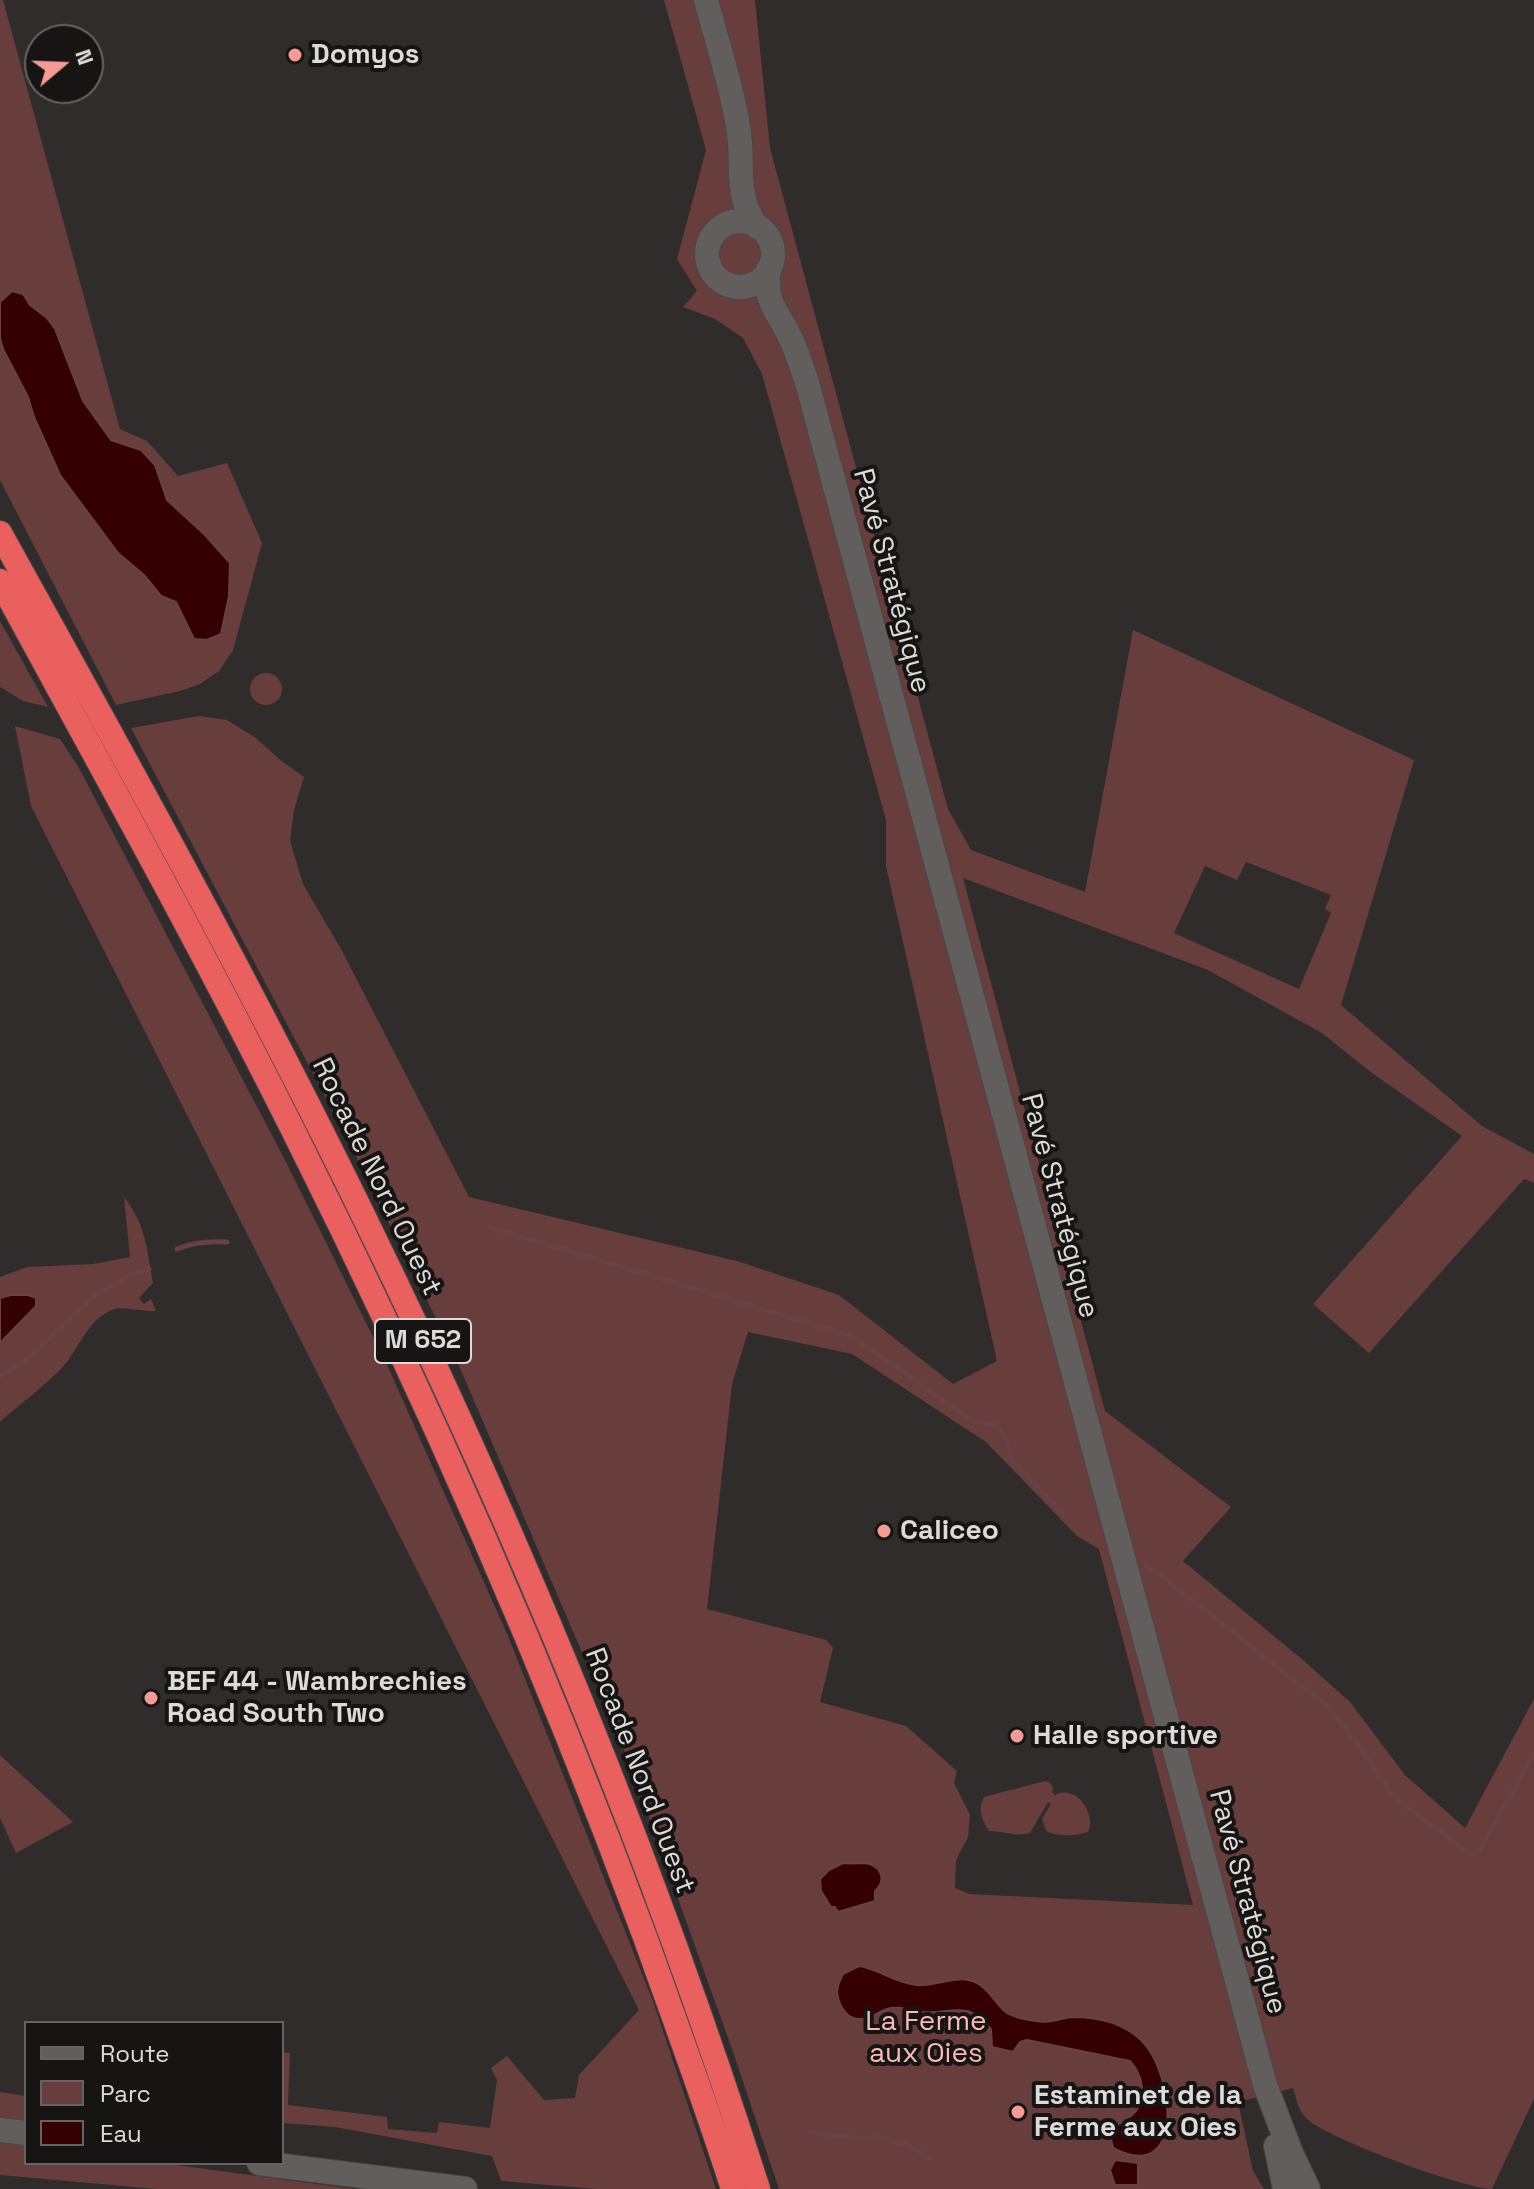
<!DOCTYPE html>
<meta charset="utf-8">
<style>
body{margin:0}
#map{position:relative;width:1534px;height:2189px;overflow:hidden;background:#302c2b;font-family:"Space Grotesk",sans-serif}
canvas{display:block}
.legend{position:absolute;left:24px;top:2021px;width:260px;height:144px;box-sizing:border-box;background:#161514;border:2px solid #666463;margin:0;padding:10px 14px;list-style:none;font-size:24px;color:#dddada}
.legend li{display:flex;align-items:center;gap:16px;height:40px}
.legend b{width:40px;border:2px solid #666463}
.north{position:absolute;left:24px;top:24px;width:80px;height:80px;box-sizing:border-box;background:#161514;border:2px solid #666463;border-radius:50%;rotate:71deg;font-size:22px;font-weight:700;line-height:32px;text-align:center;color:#dddada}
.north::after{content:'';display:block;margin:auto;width:28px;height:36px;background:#f59b96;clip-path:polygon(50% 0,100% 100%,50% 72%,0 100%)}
</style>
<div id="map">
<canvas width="1534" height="2189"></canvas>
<ul class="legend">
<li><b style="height:10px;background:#635e5e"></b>Route</li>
<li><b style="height:22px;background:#673e3b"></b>Parc</li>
<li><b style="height:22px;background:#350002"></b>Eau</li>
</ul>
<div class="north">N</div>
</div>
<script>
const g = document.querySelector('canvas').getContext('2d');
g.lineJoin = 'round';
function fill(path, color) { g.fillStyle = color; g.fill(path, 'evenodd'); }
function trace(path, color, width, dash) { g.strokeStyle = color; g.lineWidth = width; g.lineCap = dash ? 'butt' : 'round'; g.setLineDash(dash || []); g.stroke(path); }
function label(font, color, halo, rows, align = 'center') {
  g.font = font + ' "Space Grotesk",sans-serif'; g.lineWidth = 8; g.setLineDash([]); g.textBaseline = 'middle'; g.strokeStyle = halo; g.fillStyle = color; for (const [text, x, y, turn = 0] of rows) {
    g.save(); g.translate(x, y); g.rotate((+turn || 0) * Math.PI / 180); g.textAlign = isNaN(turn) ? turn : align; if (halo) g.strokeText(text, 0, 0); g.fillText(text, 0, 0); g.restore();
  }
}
fill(new Path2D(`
 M 0,0 L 3,0 L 120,429 L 147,441 L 178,476 L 227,463 L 262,543 L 233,650 L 219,671 L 200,684 L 180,691 L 116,705 L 0,480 Z
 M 664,0 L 755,0 L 770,148 L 948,809 L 971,850 L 1085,892 L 1133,630 L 1414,760 L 1341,1005 L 1482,1126 L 1534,1154 L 1534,1183 L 1524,1179 L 1369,1353 L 1313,1304 L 1462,1136 L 1372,1073 L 1322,1033 L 1208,970 L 963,878 L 1105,1411 L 1231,1507 L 1183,1561 L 1303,1660 L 1350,1702 L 1405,1775 L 1465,1828 L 1534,1699 L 1534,2099 L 1492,2189 C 1465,2189 1321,2137 1305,2117 C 1298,2109 1296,2097 1293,2088 L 1238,2102 L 1253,2171 L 1264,2189 L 779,2189 L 732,2049 L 629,1762 L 457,1361 L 349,1142 L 131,728 L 199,716 L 227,720 L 256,738 L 279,759 L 304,777 L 294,810 L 290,840 L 303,884 L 341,949 L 469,1197 L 737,1261 L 839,1295 L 953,1384 L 997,1361 L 886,866 L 886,820 L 762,374 L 743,338 L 715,319 L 683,307 L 697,291 L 677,259 L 706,150 ZM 1246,862 L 1331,895 L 1325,909 L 1331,913 L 1299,989 L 1174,933 L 1205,866 L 1237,880 ZM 748,1332 L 852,1354 L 986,1442 L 1077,1536 L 1099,1549 L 1193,1905 L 969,1894 L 955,1888 L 956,1860 L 968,1837 L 970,1815 L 954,1783 L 957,1771 L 906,1726 L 820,1702 L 833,1648 L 826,1640 L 707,1609 L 732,1384 Z
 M 0,621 L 48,707 L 23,701 L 0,687 Z
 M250 689a16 16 0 1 1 32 0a16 16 0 1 1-32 0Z
 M 15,726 L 60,739 L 79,768 L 285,1160 L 388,1367 L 508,1636 L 654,2004 L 716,2189 L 596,2189 L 501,2181 L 492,2156 L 335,2127 L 282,2123 L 282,2052 L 290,2053 L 288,2105 L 387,2117 L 388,2129 L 437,2133 L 439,2122 L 490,2128 L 497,2080 L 491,2068 L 507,2056 L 544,2100 L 575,2098 L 579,2075 L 639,2010 L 31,806 Z
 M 124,1197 C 146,1225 147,1249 153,1283 L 139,1298 L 144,1304 L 151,1299 L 156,1311 C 145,1312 121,1306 114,1309 C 87,1319 79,1350 61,1369 C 42,1388 20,1404 0,1422 L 0,1277 L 27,1267 L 93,1264 L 130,1257 Z
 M 0,1755 L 73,1822 L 16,1853 L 0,1818 Z
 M 1045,1781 L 1050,1783 L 1053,1788 L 1052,1792 L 1055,1795 C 1077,1783 1097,1816 1088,1832 C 1076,1836 1057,1837 1046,1831 L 1042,1819 L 1051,1804 L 1048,1802 L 1030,1833 C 1015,1837 1003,1831 989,1831 C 982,1820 977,1809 984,1797 Z
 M 0,2092 L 26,2096 L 26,2124 L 0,2121 Z
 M 0,2142 L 26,2145 L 26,2163 L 161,2163 L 354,2189 L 157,2189 L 0,2175 Z`), '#673e3b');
const water = new Path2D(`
 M 12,291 L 23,294 L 30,305 L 47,318 L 55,329 L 83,401 L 111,440 L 141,450 L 155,465 L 167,500 L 204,534 L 230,563 L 229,596 L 221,634 L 207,640 L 194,639 L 176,602 L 161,596 L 144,575 L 118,553 L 60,475 L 34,417 L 28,397 L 3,349 L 0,338 L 0,302 Z
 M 11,1295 L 28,1295 L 36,1298 L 36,1306 L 0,1343 L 0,1298 Z
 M 843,1863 C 850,1864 856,1863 863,1863 C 880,1864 888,1879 875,1891 L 875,1901 L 838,1912 L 835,1907 L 831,1907 L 821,1891 L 820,1879 L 829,1870 Z
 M 859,1966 C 879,1969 895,1983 917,1985 C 937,1987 957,1973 977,1983 C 990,1989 995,2005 1007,2013 C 1015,2018 1027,2020 1036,2021 C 1049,2024 1060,2018 1073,2017 C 1097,2017 1123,2023 1141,2040 C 1175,2073 1186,2186 1113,2148 L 1109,2130 C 1118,2125 1130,2119 1136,2111 C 1148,2096 1141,2073 1130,2061 L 1027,2040 L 1020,2042 L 1013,2052 L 992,2047 L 991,2029 C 967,1999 953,2014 924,2012 C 911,2011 899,2005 887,2009 C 877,2012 870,2020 858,2019 C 844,2018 835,1999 838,1986 C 839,1982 841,1978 843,1974 Z
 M 1115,2160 L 1138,2163 L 1138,2185 L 1115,2185 L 1110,2170 Z`);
fill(water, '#350002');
trace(water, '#674143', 2);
trace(new Path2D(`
 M 489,1227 L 852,1336 L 971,1420 L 998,1426 L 1005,1437 L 1013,1461 L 1062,1513
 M 177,1249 C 194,1242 209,1241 227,1242
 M 0,1376 L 21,1364 L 34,1353 L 92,1298 L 129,1275 L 149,1269
 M 1146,1567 L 1164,1578 L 1327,1706 L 1359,1746 L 1388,1789 L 1404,1805 L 1472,1855 L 1479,1852 L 1534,1753
 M 809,2132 L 863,2139 L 880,2137 L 907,2145 L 931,2158`), '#674143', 5);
const secondary = new Path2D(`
 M 706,0 C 717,42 731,83 738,126 C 745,164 733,193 757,227
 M707 254a33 33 0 1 1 66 0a33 33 0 1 1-66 0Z
 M 768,270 C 767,305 772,303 787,331 C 796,348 802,367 808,386 L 1265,2085 L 1291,2153 L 1308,2189
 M 0,2130 L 26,2133
 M 1276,2146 L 1285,2189
 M 259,2163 L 465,2189`);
const highway = new Path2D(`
 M 0,533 C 126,760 252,987 366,1221 C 519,1534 652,1857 758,2189
 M 0,581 C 99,763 200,944 293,1130 C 425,1393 543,1661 645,1937 C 675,2021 706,2104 733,2189`);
trace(secondary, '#4b4747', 26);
trace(highway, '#4b4747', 26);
trace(secondary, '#635e5e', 24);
trace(highway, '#ea605f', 24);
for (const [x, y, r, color] of [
 [295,55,8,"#f59b96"],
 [884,1531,8,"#f59b96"],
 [151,1698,8,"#f59b96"],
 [1017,1736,8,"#f59b96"],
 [1018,2112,8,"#f59b96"]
]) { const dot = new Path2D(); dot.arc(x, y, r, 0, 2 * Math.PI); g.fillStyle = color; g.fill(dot); trace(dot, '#161514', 3); }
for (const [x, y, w] of [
 [423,1341,96]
]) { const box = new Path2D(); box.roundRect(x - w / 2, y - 22, w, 44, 6); g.fillStyle = '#161514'; g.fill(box); trace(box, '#dddada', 2); }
label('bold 26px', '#dddada', null, [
 ["M 652",423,1341]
]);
label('bold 28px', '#dddada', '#161514', [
 ["Domyos",311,55],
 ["Caliceo",900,1531],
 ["BEF 44 - Wambrechies",167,1682],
 ["Road South Two",167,1714],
 ["Halle sportive",1033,1736],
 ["Estaminet de la",1034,2096],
 ["Ferme aux Oies",1034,2128]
], 'left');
label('28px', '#dddada', '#161514', [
 ["Pavé Stratégique",891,581,75],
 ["Rocade Nord Ouest",376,1177,64],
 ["Pavé Stratégique",1059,1206,75],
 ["Rocade Nord Ouest",639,1771,69],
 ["Pavé Stratégique",1247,1902,75]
]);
label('28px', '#f7bab5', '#161514', [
 ["La Ferme",926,2022],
 ["aux Oies",926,2054]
]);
</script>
